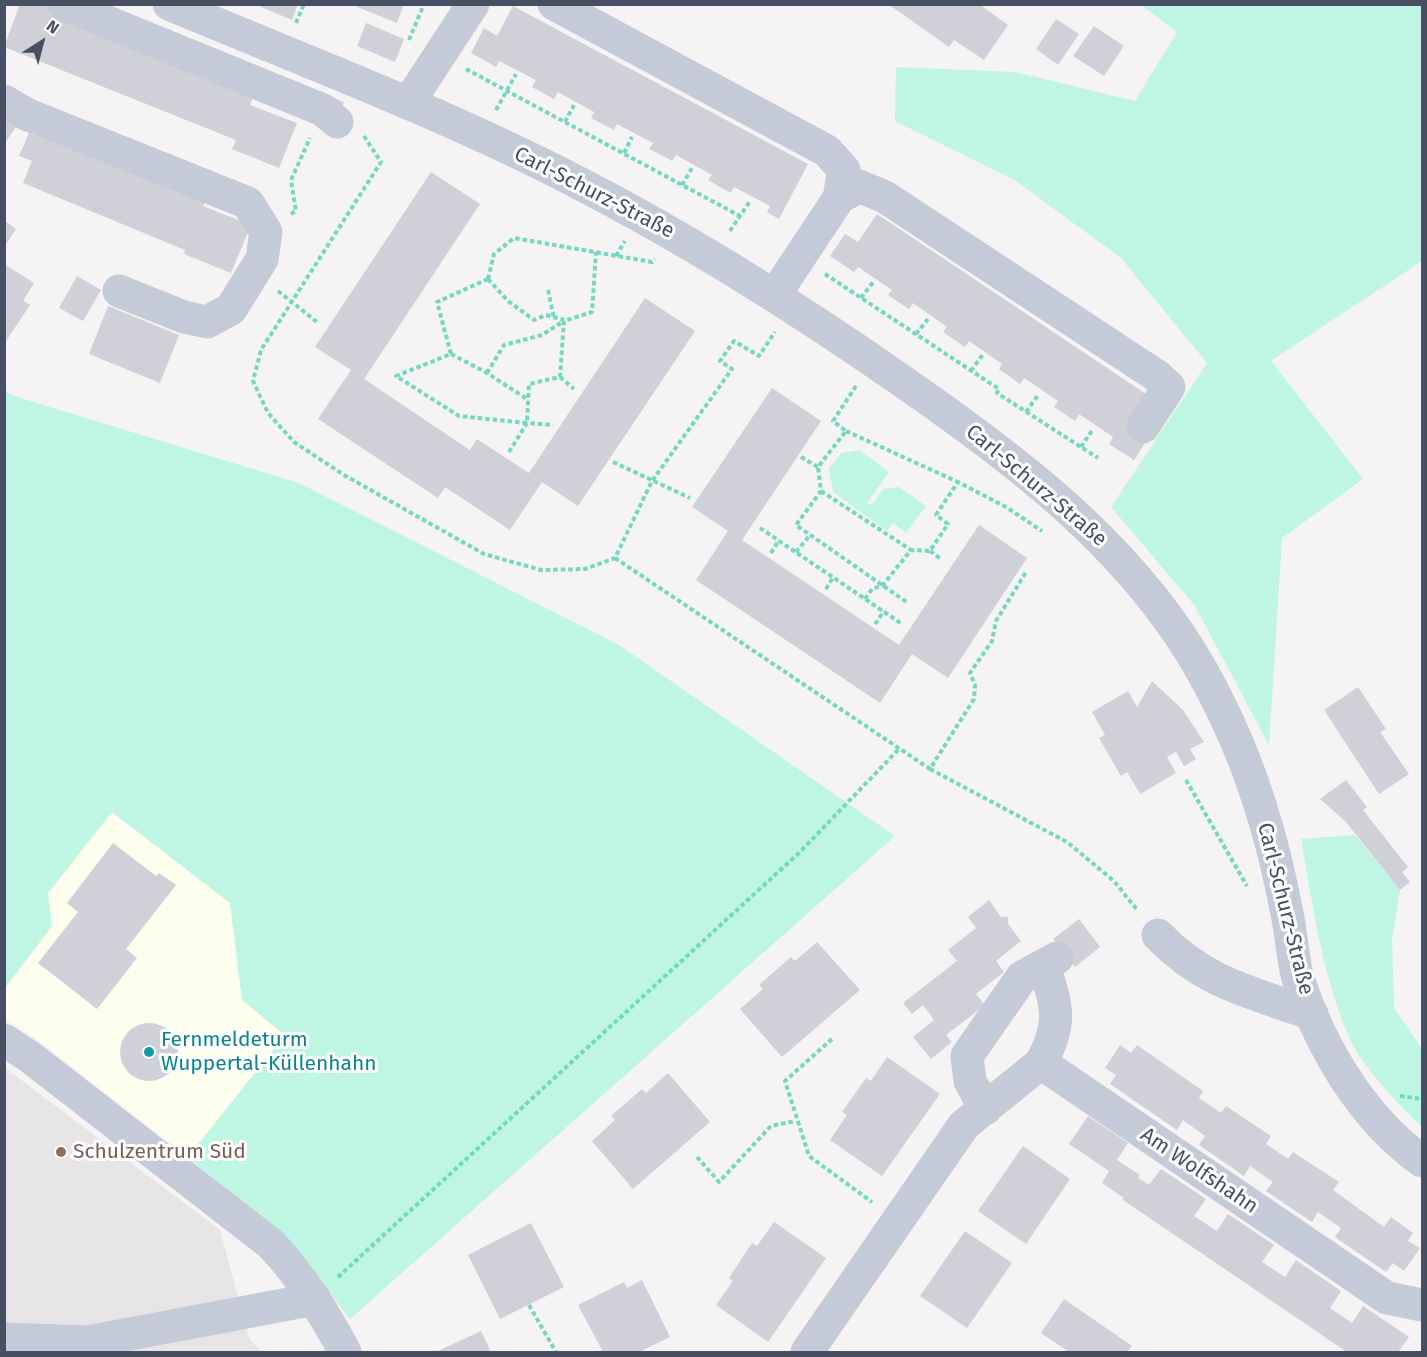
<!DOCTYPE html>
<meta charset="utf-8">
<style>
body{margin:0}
#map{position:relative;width:1427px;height:1357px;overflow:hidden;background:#f5f3f3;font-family:"Fira Sans",sans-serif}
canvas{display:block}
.frame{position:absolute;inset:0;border:6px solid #484f63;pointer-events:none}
.north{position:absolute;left:12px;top:12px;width:60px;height:60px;-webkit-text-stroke:4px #fff;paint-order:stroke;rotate:36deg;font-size:16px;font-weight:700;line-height:24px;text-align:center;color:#484f63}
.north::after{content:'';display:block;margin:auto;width:21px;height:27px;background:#484f63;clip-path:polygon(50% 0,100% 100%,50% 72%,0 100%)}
</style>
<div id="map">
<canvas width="1427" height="1357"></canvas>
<div class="frame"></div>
<div class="north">N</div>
</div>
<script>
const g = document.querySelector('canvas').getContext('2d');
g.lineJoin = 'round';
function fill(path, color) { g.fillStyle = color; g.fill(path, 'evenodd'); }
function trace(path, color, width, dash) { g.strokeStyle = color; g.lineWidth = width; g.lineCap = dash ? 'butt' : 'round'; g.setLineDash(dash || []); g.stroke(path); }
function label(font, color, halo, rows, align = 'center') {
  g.font = font + ' "Fira Sans",sans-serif'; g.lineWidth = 6; g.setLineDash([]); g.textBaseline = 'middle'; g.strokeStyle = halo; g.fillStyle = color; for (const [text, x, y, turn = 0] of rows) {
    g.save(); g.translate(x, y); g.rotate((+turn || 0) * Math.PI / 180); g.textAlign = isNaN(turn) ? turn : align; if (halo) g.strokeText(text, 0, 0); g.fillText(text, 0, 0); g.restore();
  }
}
fill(new Path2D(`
 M 112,812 L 230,903 L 242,1000 L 285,1035 L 188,1157 L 33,1036 L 5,1018 L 4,988 L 52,926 L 48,893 Z`), '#fefeee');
fill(new Path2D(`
 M 4,1067 L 220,1230 L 249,1338 L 261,1352 L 5,1352 Z`), '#e6e4e5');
fill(new Path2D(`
 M 1141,5 L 1422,5 L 1422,261 L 1271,361 L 1363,479 L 1282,538 L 1269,745 L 1195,606 L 1111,507 L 1207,363 L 1121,258 L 1016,181 L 895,121 L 896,67 L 1015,72 L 1135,101 L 1177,32 Z
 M 5,391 L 17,397 L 299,483 L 619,645 L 895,836 L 350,1319 L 291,1243 L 188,1157 L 285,1035 L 242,1000 L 230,903 L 112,812 L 48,893 L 52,926 L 5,988 Z
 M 859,450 L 889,472 L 867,503 L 872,505 L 883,489 L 899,487 L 926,506 L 906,533 L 893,523 L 887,531 L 833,492 L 829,469 L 841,453 Z
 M 1355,835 L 1400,890 L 1392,939 L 1394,1008 L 1422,1049 L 1422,1127 C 1402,1109 1360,1063 1350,1039 C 1322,976 1313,906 1301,839 Z`), '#bff5e3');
fill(new Path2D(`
 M 20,4 L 99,4 L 344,102 L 338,116 L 253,96 L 250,105 L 297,123 L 279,168 L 232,149 L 236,140 L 4,47 Z
 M 254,4 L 298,4 L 292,20 Z
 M 350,4 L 404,4 L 397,23 Z
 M 888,4 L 979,4 L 1008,25 L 984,60 L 954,40 L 949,47 Z
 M 513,6 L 808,164 L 779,219 L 767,212 L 770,206 L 734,187 L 731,193 L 720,187 L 708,180 L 712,175 L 676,155 L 672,161 L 661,155 L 649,149 L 653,143 L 617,124 L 614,130 L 591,118 L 594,112 L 558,92 L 554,99 L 532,87 L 536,80 L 499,61 L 496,67 L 471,53 L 484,28 L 497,36 Z
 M 1056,19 L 1079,34 L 1058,65 L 1036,49 Z
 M 366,23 L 404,39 L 395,62 L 357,46 Z
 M 1094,26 L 1124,46 L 1104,76 L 1073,56 Z
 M 4,119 L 16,127 L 4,144 Z
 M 29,133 L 205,202 L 203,206 L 251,225 L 231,273 L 184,254 L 185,250 L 23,183 L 32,161 L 19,156 Z
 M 431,172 L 480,204 L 364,379 L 470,450 L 477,439 L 529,473 L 645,298 L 695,331 L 578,506 L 542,482 L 510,530 L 445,487 L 438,498 L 318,419 L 351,370 L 315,347 Z
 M 877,214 L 1155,400 L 1149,437 L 1134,460 L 1109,444 L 1113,437 L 1079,414 L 1075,421 L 1054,407 L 1058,401 L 1024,378 L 1020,384 L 999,369 L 1002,364 L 969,341 L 965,347 L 943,332 L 947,327 L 913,303 L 909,309 L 888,295 L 892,290 L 858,267 L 854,272 L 830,256 L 845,234 L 858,242 Z
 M 5,221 L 16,229 L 5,246 Z
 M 4,264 L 34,283 L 23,301 L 30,305 L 4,344 Z
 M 77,276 L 101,290 L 83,321 L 59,308 Z
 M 108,306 L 179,335 L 160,383 L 89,354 Z
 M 772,388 L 821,421 L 742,540 L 899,645 L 979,525 L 1027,558 L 948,678 L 912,654 L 880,703 L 696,580 L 728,531 L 692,507 Z
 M 1152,681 L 1183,710 L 1204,742 L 1190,749 L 1196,759 L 1184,766 L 1176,752 L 1167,757 L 1176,773 L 1140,794 L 1127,772 L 1121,776 L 1099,738 L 1105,735 L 1092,712 L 1128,691 L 1137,707 Z
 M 1358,687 L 1386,729 L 1380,732 L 1409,774 L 1379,794 L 1324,710 Z
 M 1346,780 L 1367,807 L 1363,810 L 1408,867 L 1402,872 L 1410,882 L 1400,890 L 1346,822 L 1320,799 Z
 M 113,843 L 156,876 L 159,873 L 176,885 L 126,949 L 137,958 L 97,1009 L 38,963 L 78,912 L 67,903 Z
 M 989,900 L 1001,917 L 1008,917 L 1008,924 L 1021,941 L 996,961 L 1004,972 L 976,994 L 985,1005 L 946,1035 L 952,1042 L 931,1059 L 913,1037 L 934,1020 L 923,1005 L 912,1014 L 903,1003 L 957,961 L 948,950 L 976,928 L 968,917 Z
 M 1079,919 L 1100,947 L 1075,967 L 1053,939 Z
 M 817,942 L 860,990 L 782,1057 L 740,1009 L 763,989 L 759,985 L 791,957 L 795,961 Z
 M120 1052a29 29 0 1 1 58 0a29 29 0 1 1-58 0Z
 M 1120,1045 L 1131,1053 L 1137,1045 L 1203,1091 L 1199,1098 L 1221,1113 L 1226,1106 L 1271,1136 L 1266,1144 L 1288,1159 L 1293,1152 L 1339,1182 L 1333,1190 L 1384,1227 L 1391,1217 L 1413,1233 L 1408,1241 L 1420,1248 L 1404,1271 L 1393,1263 L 1386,1272 L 1335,1237 L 1341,1228 L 1318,1212 L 1312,1222 L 1266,1191 L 1273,1182 L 1250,1166 L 1244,1176 L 1199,1145 L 1205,1136 L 1183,1120 L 1177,1130 L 1110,1084 L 1116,1075 L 1105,1068 Z
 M 887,1057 L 940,1094 L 882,1176 L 830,1140 L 847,1115 L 842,1112 L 866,1078 L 871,1081 Z
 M 668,1073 L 710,1122 L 633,1189 L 592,1141 L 615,1120 L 611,1116 L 642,1089 L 646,1093 Z
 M 1088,1116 L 1128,1143 L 1117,1160 L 1140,1175 L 1138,1178 L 1149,1185 L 1161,1169 L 1206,1199 L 1194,1216 L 1217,1231 L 1228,1214 L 1274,1245 L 1262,1262 L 1285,1277 L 1296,1260 L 1341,1291 L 1330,1308 L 1352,1323 L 1363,1306 L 1409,1337 L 1398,1352 L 1347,1352 L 1123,1200 L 1124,1198 L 1102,1183 L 1109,1171 L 1069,1144 Z
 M 1023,1146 L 1070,1179 L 1026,1244 L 978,1211 Z
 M 774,1222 L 826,1258 L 768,1342 L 716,1305 L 733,1281 L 729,1278 L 752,1243 L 757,1246 Z
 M 531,1223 L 564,1287 L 500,1319 L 468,1255 Z
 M 965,1231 L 1012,1263 L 967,1328 L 920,1296 Z
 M 642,1280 L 670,1337 L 639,1352 L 603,1352 L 578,1305 L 624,1282 L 627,1288 Z
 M 1064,1299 L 1132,1346 L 1127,1352 L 1069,1352 L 1041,1333 Z
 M 481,1331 L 491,1352 L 436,1352 Z`), '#cfd0d8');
trace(new Path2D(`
 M 296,23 L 304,4
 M 409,40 L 424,4
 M 466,69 L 740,216
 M 496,110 L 516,74
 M 565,122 L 574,105
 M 364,136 L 381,162 L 261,350 L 253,381 L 268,413 L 294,442 L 344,475 L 484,554 L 541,570 L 585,569 L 615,558 L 652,481 L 732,369 L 720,361 L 734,341 L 759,356 L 775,332
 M 624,153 L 632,137
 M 682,185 L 692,168
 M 291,214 L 296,211 L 291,180 L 310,138
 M 730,231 L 750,201
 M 616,256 L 625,241
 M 825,274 L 999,389 L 997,393 L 1098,458
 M 488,279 L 437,302 L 451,354 L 396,376 L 459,416 L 527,423 L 529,384 L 560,377 L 564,321 L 592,312 L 596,252
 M 488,279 L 494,254 L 514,238 L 652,262 L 655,259
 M 488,279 L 508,301 L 534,320 L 546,315 L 564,320
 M 548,290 L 554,318
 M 278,291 L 317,322
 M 861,298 L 874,281
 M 916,334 L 928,319
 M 451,354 L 487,373 L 527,399
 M 971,371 L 983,354
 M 487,373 L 504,345 L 542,335 L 564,321
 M 560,377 L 574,389
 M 856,386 L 833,421 L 846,431 L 818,467 L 821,491 L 796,525 L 908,603
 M 1026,412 L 1039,394
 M 846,431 L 958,482
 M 1081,447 L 1093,429
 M 509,452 L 527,423 L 553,425
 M 801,457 L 818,467
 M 613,462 L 690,498
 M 821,491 L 911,550
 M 760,528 L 902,624
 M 930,551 L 942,560
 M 796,552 L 810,535
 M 771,553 L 779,540
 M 615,558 L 930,769 L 974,699 L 975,685 L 970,673 L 992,641 L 996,621 L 1026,572
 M 826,589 L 833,577
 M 865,599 L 872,589 L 883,585 L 911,550 L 930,551 L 948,524 L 936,515 L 958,482 L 1006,507 L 1042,531
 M 875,624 L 884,611
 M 930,769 L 1067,842 L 1114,881 L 1138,911
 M 1186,780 L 1247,886
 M 832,1039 L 785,1081 L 809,1156 L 872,1202
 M 1400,1096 L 1422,1099
 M 697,1157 L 719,1182 L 771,1126 L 795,1121
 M 338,1277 L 800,852 L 898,750
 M 529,1305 L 556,1352`), '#72d8c2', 4, [4.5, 3]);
trace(new Path2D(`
 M 63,4 L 323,110 L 337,122
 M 169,4 C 305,61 443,113 575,181 C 690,240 799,309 905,383 C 1013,458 1122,540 1192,654 C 1224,707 1250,768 1267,828 C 1276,859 1283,892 1289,924 C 1292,942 1293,961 1298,978 C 1320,1047 1363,1119 1422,1161
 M 554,4 L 827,151 L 844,170 L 839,198 L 774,296
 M 4,101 L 26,114 L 248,203 L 266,232 L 262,259 L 231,309 L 207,322 L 184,317 L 119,291
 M 409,102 L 473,4
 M 839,198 L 859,186 L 885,197 L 1157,376 L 1169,387 L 1143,427
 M 1158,935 C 1205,984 1251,992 1312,1014
 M 4,1040 L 30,1057 L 271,1244 C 302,1277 324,1313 345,1352
 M 1041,1063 C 1063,1021 1057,1009 1044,965
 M 985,1109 L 970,1081 L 967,1056 L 1022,977 L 1057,958
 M 4,1339 L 88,1342 L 315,1299
 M 807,1352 L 964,1125 L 1041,1063 L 1387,1298 L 1422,1305`), '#c5cad8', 33);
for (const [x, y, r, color] of [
 [149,1052,6,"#0f9aa8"],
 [61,1152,6,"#8d6e63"]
]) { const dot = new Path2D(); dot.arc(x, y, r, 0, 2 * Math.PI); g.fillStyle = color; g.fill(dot); trace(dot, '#fff', 2); }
label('21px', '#484f63', '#fff', [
 ["Carl-Schurz-Straße",594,193,27],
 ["Carl-Schurz-Straße",1036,486,40],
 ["Carl-Schurz-Straße",1285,909,76],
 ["Am Wolfshahn",1199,1171,34]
]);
label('21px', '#0d838f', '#fff', [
 ["Fernmeldeturm",161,1040],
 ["Wuppertal-Küllenhahn",161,1064]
], 'left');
label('21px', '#785e54', '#fff', [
 ["Schulzentrum Süd",73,1152]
], 'left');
</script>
